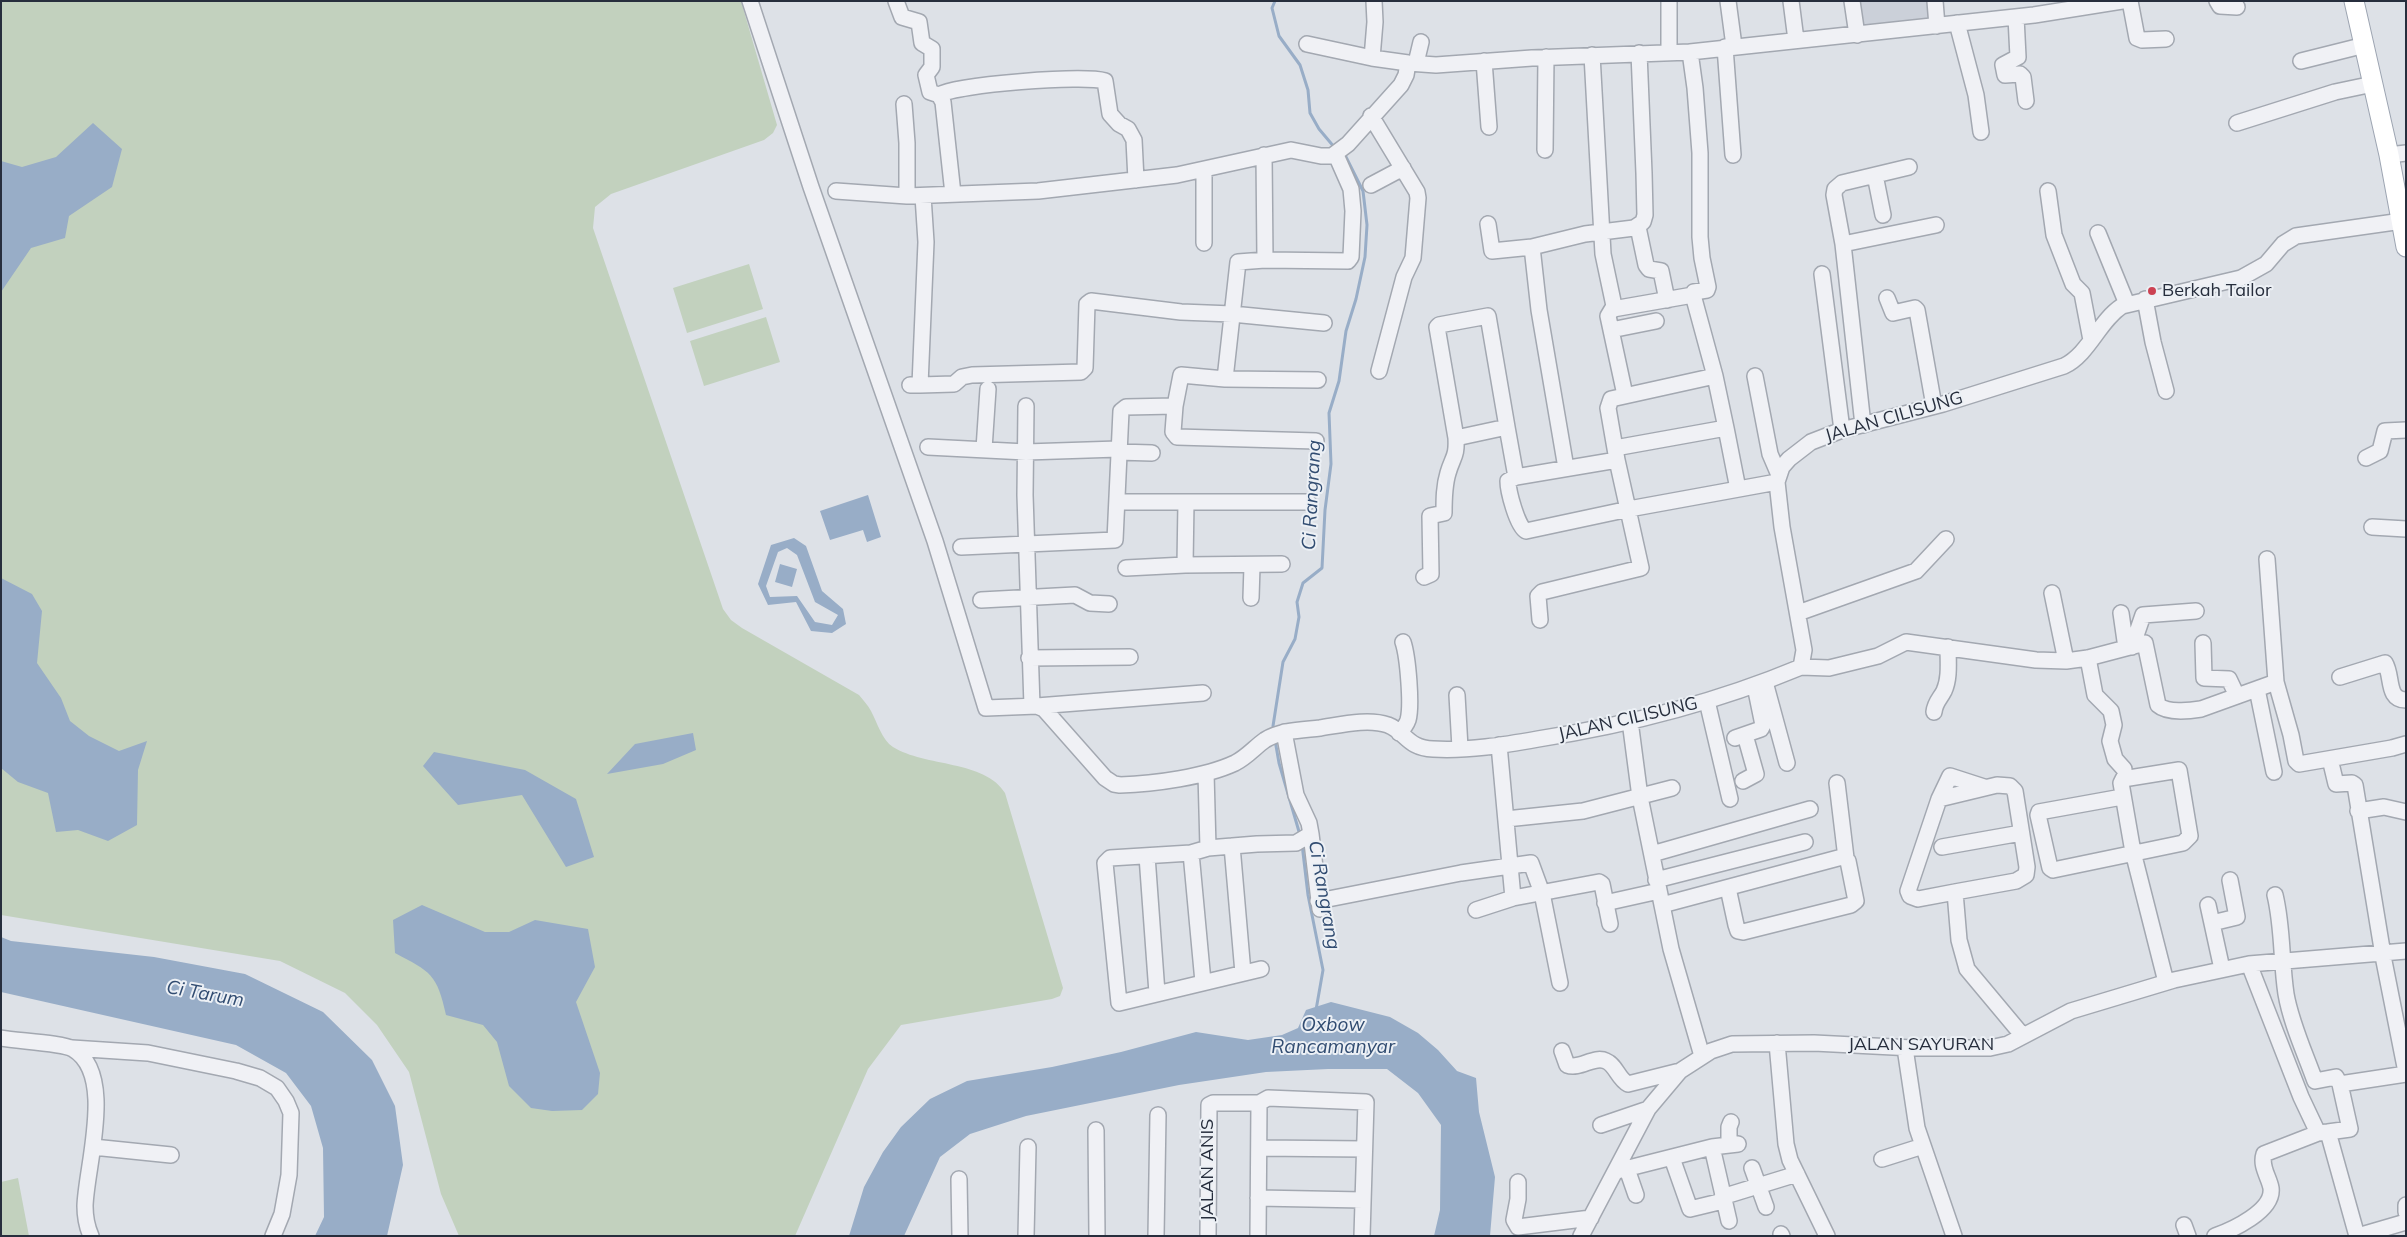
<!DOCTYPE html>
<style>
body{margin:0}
#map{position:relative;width:2407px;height:1237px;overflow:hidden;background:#dde1e7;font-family:Mulish,sans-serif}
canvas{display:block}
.frame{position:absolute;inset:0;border:2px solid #272e3d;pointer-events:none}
</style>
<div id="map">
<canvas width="2407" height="1237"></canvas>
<div class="frame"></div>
</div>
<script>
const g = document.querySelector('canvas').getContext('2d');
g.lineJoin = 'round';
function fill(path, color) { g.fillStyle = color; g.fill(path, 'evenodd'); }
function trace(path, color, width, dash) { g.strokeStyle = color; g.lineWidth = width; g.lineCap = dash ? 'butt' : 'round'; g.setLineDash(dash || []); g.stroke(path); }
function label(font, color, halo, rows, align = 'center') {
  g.font = font + ' Mulish,sans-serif'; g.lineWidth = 4; g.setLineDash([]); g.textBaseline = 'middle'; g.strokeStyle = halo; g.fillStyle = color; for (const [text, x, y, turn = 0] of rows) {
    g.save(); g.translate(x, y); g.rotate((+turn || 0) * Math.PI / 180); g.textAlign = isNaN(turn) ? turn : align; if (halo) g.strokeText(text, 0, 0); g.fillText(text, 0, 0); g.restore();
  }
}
fill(new Path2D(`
 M 1858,1 L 1929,1 L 1931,20 L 1862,31 Z`), '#cbd0d9');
fill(new Path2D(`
 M 1,1 L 741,1 L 777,125 L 773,133 L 764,140 L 611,194 L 595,207 L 593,228 L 723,609 L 731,620 L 742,628 L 859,695 C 863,700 868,705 871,711 C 877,722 882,740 893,747 C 925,767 985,760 1005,793 L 1063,988 L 1060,996 L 1052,999 L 901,1025 L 868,1069 L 795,1236 L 459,1236 L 441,1194 L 409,1072 L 377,1025 L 345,993 L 280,961 L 1,915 Z
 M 749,264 L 763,309 L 687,333 L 673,288 Z
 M 766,317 L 780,362 L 704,386 L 690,341 Z
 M 18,1178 L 29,1236 L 1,1236 L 1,1182 Z`), '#c2d1be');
fill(new Path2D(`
 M 93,123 L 122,149 L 112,187 L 69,216 L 65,238 L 31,248 L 1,292 L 1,161 L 22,167 L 56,157 Z
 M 868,495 L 881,537 L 867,542 L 863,530 L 830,540 L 820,511 Z
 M 794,538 L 806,546 L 822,591 L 843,609 L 846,624 L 832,633 L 811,631 L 796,602 L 768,605 L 758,584 L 771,545 ZM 787,548 L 797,555 L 815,602 L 838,615 L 832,625 L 815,622 L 797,596 L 770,597 L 766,586 L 778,552 Z
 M 780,564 L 797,569 L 792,587 L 775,582 Z
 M 1,578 L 32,594 L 42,611 L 37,663 L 61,698 L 70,721 L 89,736 L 119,751 L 147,741 L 138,770 L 137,825 L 108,841 L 78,830 L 56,832 L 48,793 L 18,782 L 1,768 Z
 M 693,733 L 696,750 L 663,764 L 607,774 L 635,744 Z
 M 434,752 L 525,770 L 576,799 L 594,857 L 566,867 L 522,795 L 458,805 L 423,766 Z
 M 422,905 L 485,932 L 509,932 L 535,920 L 588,929 L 595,967 L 576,1002 L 600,1073 L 598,1094 L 582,1110 L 552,1111 L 531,1108 L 509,1086 L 497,1042 L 483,1025 L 446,1015 C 437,974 431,972 395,953 L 393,920 Z
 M 1,937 L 11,941 L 154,957 L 245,974 L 323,1012 L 372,1060 L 395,1106 L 403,1165 L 387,1236 L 315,1236 L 324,1217 L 323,1148 L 311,1106 L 286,1073 L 236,1045 L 1,992 Z
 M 1331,1002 L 1390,1017 L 1418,1033 L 1438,1050 L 1457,1071 L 1476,1078 L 1479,1112 L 1495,1177 L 1490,1236 L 1434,1236 L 1440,1210 L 1441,1125 L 1418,1093 L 1387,1069 L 1328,1069 L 1266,1072 L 1179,1085 L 1026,1116 L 970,1134 L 940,1157 L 904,1236 L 849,1236 L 864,1187 L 883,1152 L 901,1127 L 930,1099 L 967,1081 L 1052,1067 L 1121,1052 L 1196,1032 L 1248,1040 L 1282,1035 L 1298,1028 L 1306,1010 Z`), '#98adc7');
trace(new Path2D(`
 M 1275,1 L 1272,8 L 1279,36 L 1300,65 L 1308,90 L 1310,113 L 1319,129 L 1335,148
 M 1274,731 L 1273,726 L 1283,662 L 1295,639 L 1299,617 L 1297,602 L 1303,583 L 1322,568 L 1325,510 L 1331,464 L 1329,413 L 1339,381 L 1346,331 L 1356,299 L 1365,257 L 1367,225 L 1363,191 L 1346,157 L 1342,154
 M 1275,740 L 1279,763 L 1300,835
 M 1302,844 L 1308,895 L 1323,970 L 1316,1010`), '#98adc7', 3);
const minor = new Path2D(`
 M 750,1 L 811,187 L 935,541 L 986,708 L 1037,706 L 1044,709 L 1105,778 L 1114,784 L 1120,785 C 1154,784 1205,777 1235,763 C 1247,757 1255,747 1265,740 C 1281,730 1302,730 1320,728 C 1340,725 1368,718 1388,725 C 1406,732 1407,748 1433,749 C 1468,751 1504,745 1538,739 C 1628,725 1717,702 1801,667 L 1804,650 L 1782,527 L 1777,482 L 1782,467 L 1789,459 L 1811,442 L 1842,430 L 1943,404 L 2064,366 C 2089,354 2099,321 2122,306 L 2241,278 L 2266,264 L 2283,244 L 2296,236 L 2402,221
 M 896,1 L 902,17 L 919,22 L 922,43 L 932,49 L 932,67 L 926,75 L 930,92 L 939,95 L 943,102 L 953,194
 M 1669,1 L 1669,52
 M 1728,1 L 1734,46
 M 1791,1 L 1796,40
 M 1852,1 L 1857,35
 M 1935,1 L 1937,26
 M 2130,1 L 2137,38 L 2142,40 L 2166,39
 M 2217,1 L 2220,6 L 2237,7
 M 2016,17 L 2018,57 L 2003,65 L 2005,75 L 2020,74 L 2023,77 L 2026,101
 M 1957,23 L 1976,95 L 1981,132
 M 1307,44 L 1372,58 L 1408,63
 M 1725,47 L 1733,155
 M 1690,52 L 1695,88 L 1700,153 L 1700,237 L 1702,258 L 1708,287 L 1707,290 L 1694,292 L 1693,295 L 1715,376
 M 1592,55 L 1603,254 L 1614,306 L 1608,316 L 1625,395
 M 1372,58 L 1375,22 L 1374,1
 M 1484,61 L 1489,127
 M 2301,61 L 2365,45
 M 1416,63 L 1421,42
 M 939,95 C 957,84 1084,75 1105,81 L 1110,114 L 1119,124 L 1128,129 L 1134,140 L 1136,180
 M 904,104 L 907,143 L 907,196
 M 1371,116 L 1417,192 L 1418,198 L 1413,258 L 1404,277 L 1379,371
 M 2237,123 L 2335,92 L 2373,84
 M 1545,150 L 1546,57
 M 1264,155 L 1265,260
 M 2389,155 L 2406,153
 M 1875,175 L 1883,215
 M 1371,185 L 1403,168
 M 836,191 L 907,196 L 1038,191 L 1177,175 L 1291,150 L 1321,156 L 1332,156 L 1348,144 L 1401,85 L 1406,75 L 1408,63 L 1436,65 L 1532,58 L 1690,52 L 2034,15 L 2122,1
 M 2048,191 L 2054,235 L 2073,284 L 2082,293 L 2091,340
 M 1488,224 L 1492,251 L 1532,247
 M 1638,227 L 1646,265 L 1649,269 L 1661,271 L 1667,300
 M 2098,233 L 2127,304
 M 1204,243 L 1204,170
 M 1843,244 L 1936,225
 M 1822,274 L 1842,430
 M 1887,298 L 1893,313 L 1915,308 L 1917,310 L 1934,406
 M 2145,299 L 2153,342 L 2166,391
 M 1613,309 L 1693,295
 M 1611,330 L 1656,321
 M 1755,376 L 1770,454 L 1779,475
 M 1225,379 L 1238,262 L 1265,260 L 1348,261 L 1351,257 L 1353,211 L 1351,189 L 1336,155
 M 910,385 L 920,385 L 926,242 L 923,196
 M 920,385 L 954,384 L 962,377 L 972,375 L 1081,372 L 1085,368 L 1087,304 L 1091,301 L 1181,312 L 1232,314 L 1324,323
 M 1026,406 L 1025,495 L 1032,706
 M 1175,406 L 1173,432 L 1177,437 L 1316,441
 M 1863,425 L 1843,244 L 1834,195 L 1835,189 L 1842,183 L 1909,167
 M 1507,427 L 1488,316 L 1439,325 L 1437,327 L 1456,438 L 1507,427 L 1516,477 L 1617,460 L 1608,408 L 1611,399 L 1715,376 L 1726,428 L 1615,448
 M 1726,428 L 1738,489
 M 928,447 L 1026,452 L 1118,449
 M 984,449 L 988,389
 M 1118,452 L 1152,453
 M 2366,458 L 2380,451 L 2385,431 L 2406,430
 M 1566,468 L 1539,310 L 1532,247 L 1585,234 L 1634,228 L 1643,222 L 1645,215 L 1644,173 L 1639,53
 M 1516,477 L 1508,481 C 1508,491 1517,526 1526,531 L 1629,509 L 1777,482
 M 1118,502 L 1308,502
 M 2372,527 L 2406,529
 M 961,547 L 1115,540 L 1121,411 L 1126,407 L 1175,406 L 1181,375 L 1225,379 L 1318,380
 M 2267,559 L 2276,682
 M 1185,565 L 1186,502
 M 1126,568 L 1185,565 L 1282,564
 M 1424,577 L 1431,574 L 1430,516 L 1444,513 C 1444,499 1444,486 1448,473 C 1453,456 1457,457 1456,438
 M 2052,593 L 2066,661
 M 1251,598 L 1252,566
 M 981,600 L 1075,595 L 1090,603 L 1109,604
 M 1798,613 L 1916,571 L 1946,539
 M 2121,613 L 2126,648
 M 1540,620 L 1538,596 L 1542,592 L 1641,568 L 1617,460
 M 2203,643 L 2204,678 L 2229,679 L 2237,696
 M 2132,647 L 2143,615 L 2196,611
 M 1029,658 L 1130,657
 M 2088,658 L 2095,695 L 2111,711 L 2114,725 L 2110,741 L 2115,759 L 2124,769
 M 1801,667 L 1829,668 L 1878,656 L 1906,642 L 2036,660 L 2066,661 L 2088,658 L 2145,643 L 2158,705 C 2167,713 2189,711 2201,709 L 2276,682 L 2291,735 L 2296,761 L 2299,764 L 2392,748 L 2406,744
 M 2340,677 L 2385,663 C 2393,676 2386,700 2406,700
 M 1765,682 L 1787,763
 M 2257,689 L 2274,772
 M 1457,695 L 1460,748
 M 1707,701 L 1730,799
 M 1037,706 L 1203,693
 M 1934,712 C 1935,702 1940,699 1944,691 C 1950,678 1948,662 1948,647
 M 1630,721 L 1640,797 L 1671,949 L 1702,1056
 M 1284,732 L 1296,795 L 1309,823 L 1311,834 L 1320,909
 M 1399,733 C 1403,729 1406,726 1408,720 C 1412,706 1408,657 1403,642
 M 1735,738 L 1761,729 L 1763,725 L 1755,686
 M 1499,745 L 1513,898
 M 2330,759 L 2336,784 L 2352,783 L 2355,785 L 2384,961 L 2406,1072
 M 1206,773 L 1208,848
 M 1743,781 L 1756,774 L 1745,735
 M 1837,783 L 1846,858
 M 1997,785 L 2010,786 L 2015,791 L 2027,867 L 2026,875 L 2016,881 L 1955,892 L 1918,899 L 1910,896 L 1908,891 L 1939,799 Z
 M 2122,797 L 2039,812 L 2038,815 L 2050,868 L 2053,870 L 2183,843 L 2190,836 L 2179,770 L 2123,779 L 2121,783 L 2133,852 L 2166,982
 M 1939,799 L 1950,776 L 1984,787
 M 2358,811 L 2384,807 L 2406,812
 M 1506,819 L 1583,811 L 1672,788
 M 1232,846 L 1243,973
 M 1942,847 L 2021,833
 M 1191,853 L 1203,982
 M 1652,854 L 1810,809
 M 1147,856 L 1157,993
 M 1656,880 L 1805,842
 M 1955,892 L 1959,940 L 1967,969 L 2023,1036
 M 2275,895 C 2283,928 2281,961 2286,994 C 2291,1023 2305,1053 2315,1081 L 2336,1077 L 2340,1084
 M 1318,901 L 1461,873 L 1531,863 L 1542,893 L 1560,983
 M 1605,903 L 1659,891
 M 1662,905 L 1842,857 L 1848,861 L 1856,901 L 1851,905 L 1743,932 L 1738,931 L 1736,925 L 1728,888
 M 2208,905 L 2222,969
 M 1476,910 L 1513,898 L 1599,882 L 1602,884 L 1610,924
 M 2212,923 L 2237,917 L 2230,880
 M 2249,964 L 2301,1097 L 2318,1133 L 2328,1132 L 2357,1236
 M 1261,969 L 1119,1003 L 1105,863 L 1110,858 L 1191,853 L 1208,848 L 1257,844 L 1296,843 L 1311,834
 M 1,1038 C 17,1041 63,1043 73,1049 C 116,1074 86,1166 85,1206 C 85,1215 87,1227 91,1236
 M 1777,1043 L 1786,1144 L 1790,1160 L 1827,1236
 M 72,1048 L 148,1053 L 236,1071 L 260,1078 L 277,1088 L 286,1101 L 291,1113 L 289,1175 L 282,1214 L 273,1236
 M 1905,1048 L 1917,1128 L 1954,1236
 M 1562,1051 L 1567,1065 C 1580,1070 1594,1055 1606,1061 C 1616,1065 1618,1079 1628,1084 L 1680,1071
 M 1601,1125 L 1648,1109
 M 1096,1130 L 1097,1236
 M 2328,1132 L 2350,1129 L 2340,1084 L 2406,1074
 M 1729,1145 L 1729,1127 L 1731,1122
 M 93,1147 L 171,1155
 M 1712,1147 L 1738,1144
 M 1259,1148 L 1364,1149
 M 1672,1158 L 1690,1209 L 1723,1201
 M 1882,1159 L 1923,1146
 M 1752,1168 L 1766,1207
 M 1627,1169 L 1636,1195
 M 1617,1171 L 1712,1147 L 1729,1221
 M 959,1179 L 960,1236
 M 1518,1182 L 1518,1199 L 1514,1220 L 1518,1227 L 1591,1218
 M 1722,1197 L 1797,1174
 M 1258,1198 L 1363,1200
 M 2406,1205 L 2406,1212
 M 2184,1225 L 2188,1236
 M 1781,1234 L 1782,1236
 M 1026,1236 L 1028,1147
 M 1156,1236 L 1158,1115
 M 1208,1236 L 1209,1105 L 1213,1103 L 1259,1103
 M 1258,1236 L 1259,1103 L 1268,1098 L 1366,1102 L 1362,1236
 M 1581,1236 L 1648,1109 L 1680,1071 L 1711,1051 L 1732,1044 L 1814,1043 L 1913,1048 L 1990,1048 L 2008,1044 L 2071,1011 L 2174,980 L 2249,964 L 2406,951
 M 2215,1236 C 2232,1230 2274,1211 2271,1188 C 2269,1177 2260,1166 2264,1154 L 2318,1133
 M 2358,1236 L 2406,1222`);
const major = new Path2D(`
 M 2354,1 L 2389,155 L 2406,247`);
trace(minor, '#a3a8b1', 18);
trace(major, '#9da5b2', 21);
trace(minor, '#f0f1f5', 15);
trace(major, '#fff', 19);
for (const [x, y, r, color] of [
 [2152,291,5,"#cc4253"]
]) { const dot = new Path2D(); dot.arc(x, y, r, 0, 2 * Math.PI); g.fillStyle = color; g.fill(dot); trace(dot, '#ecf0f5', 2); }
label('18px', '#272e3d', '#ecf0f5', [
 ["Berkah Tailor",2162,291]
], 'left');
label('18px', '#272e3d', '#ecf0f5', [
 ["JALAN CILISUNG",1894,417,-16],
 ["JALAN CILISUNG",1628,719,-13],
 ["JALAN SAYURAN",1921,1045],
 ["JALAN ANIS",1208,1170,-90]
]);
label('italic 19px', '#314c71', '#ecf0f5', [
 ["Ci Rangrang",1312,495,-87],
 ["Ci Rangrang",1324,895,80],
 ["Ci Tarum",205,994,10],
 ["Oxbow",1333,1025],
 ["Rancamanyar",1333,1047]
]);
</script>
